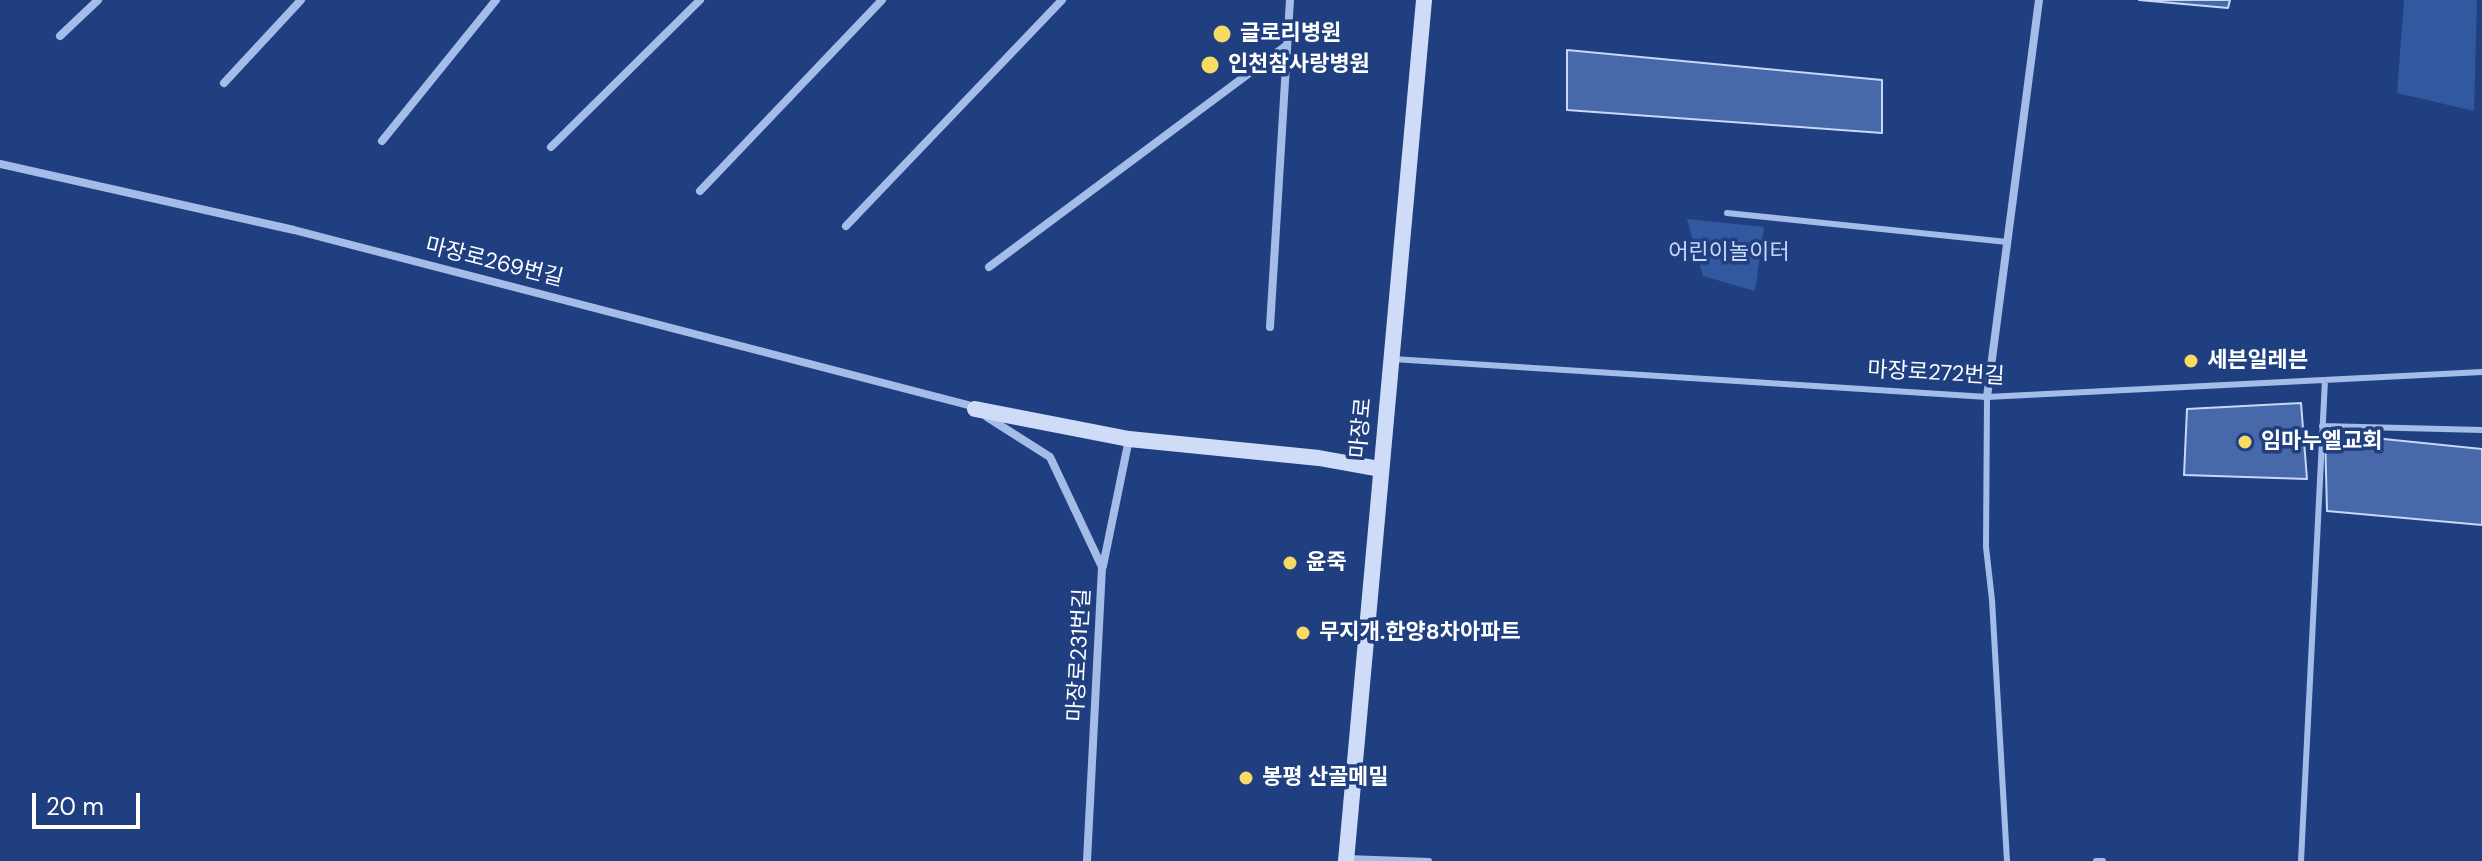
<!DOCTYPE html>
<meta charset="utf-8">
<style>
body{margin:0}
#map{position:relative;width:2482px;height:861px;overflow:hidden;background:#1f3f81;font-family:"DM Sans",sans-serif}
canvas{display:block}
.scale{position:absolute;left:32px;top:793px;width:108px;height:36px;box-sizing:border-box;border:4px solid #fff;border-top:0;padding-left:10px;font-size:24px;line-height:28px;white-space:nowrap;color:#fff;-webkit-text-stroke:6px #1f3f81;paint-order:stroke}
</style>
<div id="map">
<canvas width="2482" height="861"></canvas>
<div class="scale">20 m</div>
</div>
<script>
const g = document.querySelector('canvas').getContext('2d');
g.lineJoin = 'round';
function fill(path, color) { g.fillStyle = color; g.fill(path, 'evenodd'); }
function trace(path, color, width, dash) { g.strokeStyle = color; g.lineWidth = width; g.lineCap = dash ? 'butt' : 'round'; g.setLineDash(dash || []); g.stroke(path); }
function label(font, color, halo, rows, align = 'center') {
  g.font = font + ' "DM Sans","Noto Sans KR",sans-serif'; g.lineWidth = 7; g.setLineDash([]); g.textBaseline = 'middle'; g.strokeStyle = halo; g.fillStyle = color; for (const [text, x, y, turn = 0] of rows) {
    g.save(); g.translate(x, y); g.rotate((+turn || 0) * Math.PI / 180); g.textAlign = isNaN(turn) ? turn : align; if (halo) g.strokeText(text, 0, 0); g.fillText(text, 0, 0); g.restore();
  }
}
fill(new Path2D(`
 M 2404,0 L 2477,0 L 2474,111 L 2397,93 Z
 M 1687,219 L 1764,227 L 1755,291 L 1703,276 Z`), '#32589f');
const building = new Path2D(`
 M 2139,0 L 2230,0 L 2228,8 Z
 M 1567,50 L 1882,80 L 1882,133 L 1567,110 Z
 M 2301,403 L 2307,479 L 2184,475 L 2187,409 Z
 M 2325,433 L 2482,449 L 2482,525 L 2327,511 Z`);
fill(building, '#4769aa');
trace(building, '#c8d8f6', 2);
trace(new Path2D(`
 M 1727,213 L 2007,242
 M 1393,359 L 1987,397 L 2482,372
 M 1987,397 L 1986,547 L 1992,600 L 2007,861
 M 2322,426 L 2482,430
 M 1347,858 L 1429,861
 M 2096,861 L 2103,861
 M 2301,861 L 2325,380`), '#a4bce8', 6);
trace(new Path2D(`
 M 60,36 L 98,0
 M 224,83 L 301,0
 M 382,141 L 496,0
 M 551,147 L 700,0
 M 0,164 L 294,230 L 968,405 L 976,409
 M 700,191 L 882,0
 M 846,226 L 1062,0
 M 989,267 L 1287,45
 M 1270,327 L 1290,0
 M 1987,397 L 2039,0
 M 987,417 L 1050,457 L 1102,567 L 1087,861
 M 1103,566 L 1129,439`), '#a4bce8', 8);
trace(new Path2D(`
 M 975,409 L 1129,439 L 1319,458 L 1380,469
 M 1346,861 L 1424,0`), '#cfdcf7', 16);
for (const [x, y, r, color] of [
 [1222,34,10,"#f7db63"],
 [1210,65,10,"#f7db63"],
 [2191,361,8,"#f7db63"],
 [2245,442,8,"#f7db63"],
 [1290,563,8,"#f7db63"],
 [1303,633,8,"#f7db63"],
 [1246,778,8,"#f7db63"]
]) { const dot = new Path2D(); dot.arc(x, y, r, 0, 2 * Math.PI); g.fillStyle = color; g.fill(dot); trace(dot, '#1f3f81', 3); }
label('bold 22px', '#fff', '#1f3f81', [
 ["글로리병원",1240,34],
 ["인천참사랑병원",1228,65],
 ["세븐일레븐",2207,361],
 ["임마누엘교회",2261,442],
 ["윤죽",1306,563],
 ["무지개.한양8차아파트",1319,633],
 ["봉평 산골메밀",1262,778]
], 'left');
label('22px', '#c8d8f6', '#1f3f81', [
 ["어린이놀이터",1729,253]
]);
label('22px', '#fff', '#1f3f81', [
 ["마장로269번길",494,263,14],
 ["마장로272번길",1936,374,3],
 ["마장로",1362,428,-85],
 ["마장로231번길",1080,655,-87]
]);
</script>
